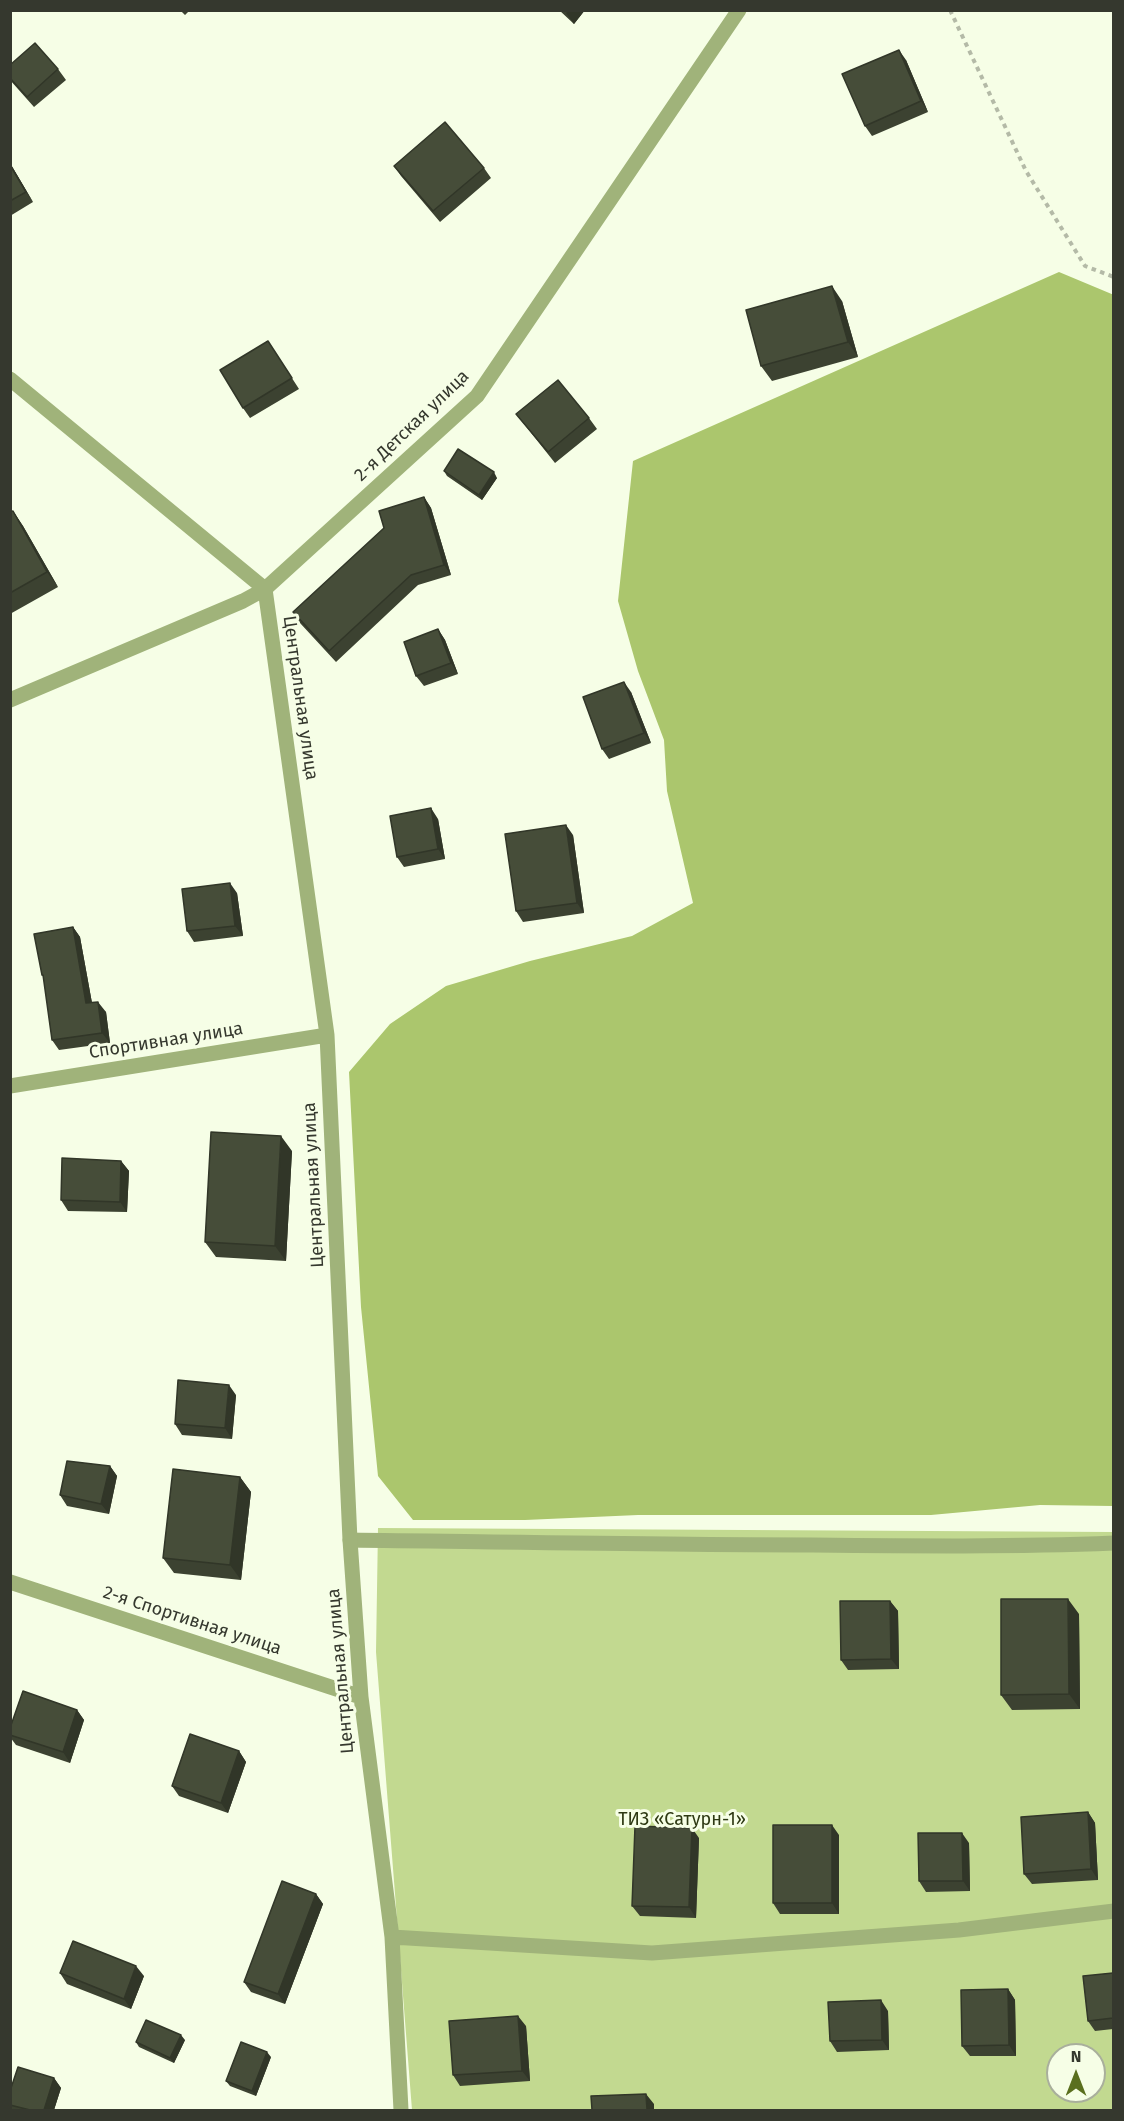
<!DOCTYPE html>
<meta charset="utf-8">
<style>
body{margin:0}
#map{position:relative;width:1124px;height:2121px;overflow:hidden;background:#f6fee6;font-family:"Fira Sans",sans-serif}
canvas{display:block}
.frame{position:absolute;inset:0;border:12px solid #35382e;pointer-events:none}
.north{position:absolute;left:1046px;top:2043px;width:60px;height:60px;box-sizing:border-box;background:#f6fee6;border:2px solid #a9af9c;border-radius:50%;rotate:0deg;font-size:16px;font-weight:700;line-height:24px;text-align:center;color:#35382e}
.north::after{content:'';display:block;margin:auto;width:21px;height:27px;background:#5a6f1e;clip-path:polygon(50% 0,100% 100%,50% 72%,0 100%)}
</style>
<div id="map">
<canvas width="1124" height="2121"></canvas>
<div class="frame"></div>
<div class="north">N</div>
</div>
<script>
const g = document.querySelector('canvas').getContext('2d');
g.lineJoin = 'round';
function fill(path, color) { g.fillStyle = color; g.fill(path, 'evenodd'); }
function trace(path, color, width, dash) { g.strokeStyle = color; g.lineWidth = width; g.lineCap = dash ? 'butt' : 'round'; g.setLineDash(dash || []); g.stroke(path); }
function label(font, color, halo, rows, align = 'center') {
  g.font = font + ' "Fira Sans",sans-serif'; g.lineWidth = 6; g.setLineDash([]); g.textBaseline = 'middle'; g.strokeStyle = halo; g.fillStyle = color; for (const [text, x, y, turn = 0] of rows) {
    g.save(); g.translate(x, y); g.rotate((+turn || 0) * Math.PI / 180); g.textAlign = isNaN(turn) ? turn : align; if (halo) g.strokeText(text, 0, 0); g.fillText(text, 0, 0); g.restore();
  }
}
fill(new Path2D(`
 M 378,1528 L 1113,1532 L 1113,2110 L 412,2110 L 376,1652 ZM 1058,2055 L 1094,2055 L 1094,2091 L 1058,2091 Z`), '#c2d990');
fill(new Path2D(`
 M 1059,272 L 1114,295 L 1113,1506 L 1040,1505 L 931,1515 L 638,1515 L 525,1520 L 413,1520 L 378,1476 L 361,1307 L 349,1072 L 390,1024 L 446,986 L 530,961 L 632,936 L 693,903 L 667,791 L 664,740 L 638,671 L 618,601 L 633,461 Z`), '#abc66d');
trace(new Path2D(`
 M 950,10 L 1026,171 L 1085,266 L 1114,277`), '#b4baa7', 4, [4.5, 4.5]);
trace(new Path2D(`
 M 350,1540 C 504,1542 659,1545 813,1545 C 913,1546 1014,1547 1114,1543`), '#a0b37a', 15);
trace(new Path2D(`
 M 10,379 L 265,589 L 327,1035 L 350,1540 L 361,1697 L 392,1937 L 401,2110
 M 10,700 L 243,601 L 265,589 L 477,396 L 739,10
 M 10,1086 L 327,1035
 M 10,1582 L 361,1697
 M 392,1937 L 652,1953 L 959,1930 L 1114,1911`), '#a0b37a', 15);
fill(new Path2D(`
 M 180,10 L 190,10 L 185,15 Z
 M 559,10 L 585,10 L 574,24 Z
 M 906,60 L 928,112 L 872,136 L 865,126 Z
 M 10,65 L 58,69 L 66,80 L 34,107 L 10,80 Z
 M 10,163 L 33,202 L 10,216 Z
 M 394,166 L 484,168 L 491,178 L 440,222 L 401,176 Z
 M 842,301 L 858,357 L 772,381 L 761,366 Z
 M 268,341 L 299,389 L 250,418 L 243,408 Z
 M 516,414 L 589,418 L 597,429 L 555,463 L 524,424 Z
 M 444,471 L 497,478 L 482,500 L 447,476 Z
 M 424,497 L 431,508 L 451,575 L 418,585 L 336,662 L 300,623 L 293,612 Z
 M 13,511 L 23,526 L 58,587 L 10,614 L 10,512 Z
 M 438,629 L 445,640 L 458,674 L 424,686 L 416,676 Z
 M 631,692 L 651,743 L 609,759 L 602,749 Z
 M 438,819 L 445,859 L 404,867 L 397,857 Z
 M 573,835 L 584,913 L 523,922 L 516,911 Z
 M 237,893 L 243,936 L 194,942 L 187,931 Z
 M 73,927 L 80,937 L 92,1003 L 106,1012 L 110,1043 L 59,1050 L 52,1040 L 44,978 L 42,975 Z
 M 292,1151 L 286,1261 L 216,1257 L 205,1242 Z
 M 121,1161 L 129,1171 L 127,1212 L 68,1211 L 61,1200 Z
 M 236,1395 L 232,1439 L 182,1435 L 175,1424 Z
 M 110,1466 L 117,1476 L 109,1514 L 67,1506 L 60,1495 Z
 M 240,1477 L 251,1492 L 241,1580 L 174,1573 L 163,1558 Z
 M 890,1601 L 898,1611 L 899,1669 L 848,1670 L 841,1660 Z
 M 1079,1614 L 1080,1709 L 1012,1710 L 1001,1695 Z
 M 77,1710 L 84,1720 L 70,1763 L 16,1745 L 10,1737 L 10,1728 Z
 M 239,1751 L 246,1762 L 228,1813 L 179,1796 L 172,1786 Z
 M 1088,1812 L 1095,1823 L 1098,1880 L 1032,1884 L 1024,1874 Z
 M 839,1835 L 839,1914 L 780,1914 L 773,1903 Z
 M 699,1838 L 696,1918 L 640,1916 L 632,1906 Z
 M 969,1843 L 970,1891 L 926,1892 L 919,1881 Z
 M 316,1894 L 323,1904 L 285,2004 L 251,1992 L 244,1982 Z
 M 60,1973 L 144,1976 L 131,2009 L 67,1984 Z
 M 1113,1973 L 1113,2029 L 1095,2031 L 1088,2021 Z
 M 1008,1989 L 1015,2000 L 1016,2056 L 970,2056 L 962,2046 Z
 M 888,2011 L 889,2050 L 837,2052 L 830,2041 Z
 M 526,2026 L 530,2081 L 460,2086 L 453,2075 Z
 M 185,2040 L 174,2063 L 139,2047 L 136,2042 Z
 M 271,2057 L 256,2096 L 230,2086 L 226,2081 Z
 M 54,2078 L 61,2088 L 54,2110 L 12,2110 L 10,2109 L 10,2091 Z`), '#3c4231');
fill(new Path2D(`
 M 569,10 L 585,10 L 574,24 L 566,13 Z
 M 899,50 L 906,60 L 928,112 L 921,101 Z
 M 10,163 L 33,202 L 26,192 L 10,165 Z
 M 832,286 L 842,301 L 858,357 L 848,342 Z
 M 494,472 L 497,478 L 482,500 L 479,495 Z
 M 424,497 L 431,508 L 451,575 L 444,565 Z
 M 13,511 L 23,526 L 58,587 L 47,572 Z
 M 438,629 L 445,640 L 458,674 L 451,663 Z
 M 624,682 L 631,692 L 651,743 L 644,733 Z
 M 431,808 L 438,819 L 445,859 L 438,849 Z
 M 566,825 L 573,835 L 584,913 L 577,903 Z
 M 230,883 L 237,893 L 243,936 L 235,926 Z
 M 73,927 L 80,937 L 94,1014 L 86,1003 Z
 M 98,1002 L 106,1012 L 110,1043 L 102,1033 Z
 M 281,1136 L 292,1151 L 286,1261 L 275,1246 Z
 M 121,1161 L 129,1171 L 127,1212 L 120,1202 Z
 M 229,1385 L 236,1395 L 232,1439 L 225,1428 Z
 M 110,1466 L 117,1476 L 109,1514 L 101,1504 Z
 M 240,1477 L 251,1492 L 241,1580 L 230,1565 Z
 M 1068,1599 L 1079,1614 L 1080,1709 L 1069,1694 Z
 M 890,1601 L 898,1611 L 899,1669 L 891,1659 Z
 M 77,1710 L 84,1720 L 70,1763 L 63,1752 Z
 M 239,1751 L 246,1762 L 228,1813 L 221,1803 Z
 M 1088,1812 L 1095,1823 L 1098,1880 L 1091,1869 Z
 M 832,1825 L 839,1835 L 839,1914 L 832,1903 Z
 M 692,1828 L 699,1838 L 696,1918 L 689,1907 Z
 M 962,1833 L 969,1843 L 970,1891 L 963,1881 Z
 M 316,1894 L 323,1904 L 285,2004 L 278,1994 Z
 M 136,1966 L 144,1976 L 131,2009 L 124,1999 Z
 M 1008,1989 L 1015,2000 L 1016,2056 L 1009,2045 Z
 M 881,2000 L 888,2011 L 889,2050 L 882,2040 Z
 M 518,2016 L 526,2026 L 530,2081 L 522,2071 Z
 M 181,2035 L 185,2040 L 174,2063 L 170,2058 Z
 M 267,2052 L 271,2057 L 256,2096 L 252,2091 Z
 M 54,2078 L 61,2088 L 54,2110 L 44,2110 Z
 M 646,2094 L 654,2104 L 654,2110 L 647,2110 Z`), '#313628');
const building = new Path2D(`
 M 35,43 L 58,69 L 27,97 L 10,78 L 10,65 Z
 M 899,50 L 921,101 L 865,126 L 842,74 Z
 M 445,122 L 484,168 L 433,211 L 394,166 Z
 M 10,165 L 26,192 L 10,201 Z
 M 832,286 L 848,342 L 761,366 L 746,310 Z
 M 268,341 L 292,378 L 243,408 L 220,370 Z
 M 558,380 L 589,418 L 548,452 L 516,414 Z
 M 458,449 L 494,472 L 479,495 L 444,471 Z
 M 424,497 L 444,565 L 411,575 L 329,651 L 293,612 L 384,528 L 379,511 Z
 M 13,511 L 47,572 L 10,593 L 10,512 Z
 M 438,629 L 451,663 L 416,676 L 404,642 Z
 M 624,682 L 644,733 L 602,749 L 583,697 Z
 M 431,808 L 438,849 L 397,857 L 390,816 Z
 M 566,825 L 577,903 L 516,911 L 505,834 Z
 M 230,883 L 235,926 L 187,931 L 182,889 Z
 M 73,927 L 86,1003 L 98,1002 L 102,1033 L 52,1040 L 43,975 L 42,975 L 34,934 Z
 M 211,1132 L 281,1136 L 275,1246 L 205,1242 Z
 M 62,1158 L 121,1161 L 120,1202 L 61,1200 Z
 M 178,1380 L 229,1385 L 225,1428 L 175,1424 Z
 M 67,1461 L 110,1466 L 101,1504 L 60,1495 Z
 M 173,1469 L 240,1477 L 230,1565 L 163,1558 Z
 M 1001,1599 L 1068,1599 L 1069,1694 L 1001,1695 Z
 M 840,1601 L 890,1601 L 891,1659 L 841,1660 Z
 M 23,1691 L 77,1710 L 63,1752 L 10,1735 L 10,1728 Z
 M 190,1734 L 239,1751 L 221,1803 L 172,1786 Z
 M 1088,1812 L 1091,1869 L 1024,1874 L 1021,1817 Z
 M 773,1825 L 832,1825 L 832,1903 L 773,1903 Z
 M 635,1826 L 692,1828 L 689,1907 L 632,1906 Z
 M 918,1833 L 962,1833 L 963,1881 L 919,1881 Z
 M 282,1881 L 316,1894 L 278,1994 L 244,1982 Z
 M 73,1941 L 136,1966 L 124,1999 L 60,1973 Z
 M 1113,1973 L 1113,2018 L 1088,2021 L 1083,1976 Z
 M 1008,1989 L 1009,2045 L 962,2046 L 961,1990 Z
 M 881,2000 L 882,2040 L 830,2041 L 828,2002 Z
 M 518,2016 L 522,2071 L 453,2075 L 449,2021 Z
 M 146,2020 L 181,2035 L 170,2058 L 136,2042 Z
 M 241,2042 L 267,2052 L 252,2091 L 226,2081 Z
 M 18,2067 L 54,2078 L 44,2110 L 30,2110 L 10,2105 L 10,2091 Z
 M 646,2094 L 647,2110 L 592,2110 L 591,2096 Z`);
fill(building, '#464d39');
trace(building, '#313628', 1.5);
label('18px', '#35382e', '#f6fee6', [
 ["2-я Детская улица",412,426,-44],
 ["Центральная улица",300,698,82],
 ["Спортивная улица",166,1041,-9],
 ["Центральная улица",314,1185,-93],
 ["2-я Спортивная улица",192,1621,18],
 ["Центральная улица",341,1671,-95]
]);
label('18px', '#2e3913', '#f6fee6', [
 ["ТИЗ «Сатурн-1»",682,1820]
]);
</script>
